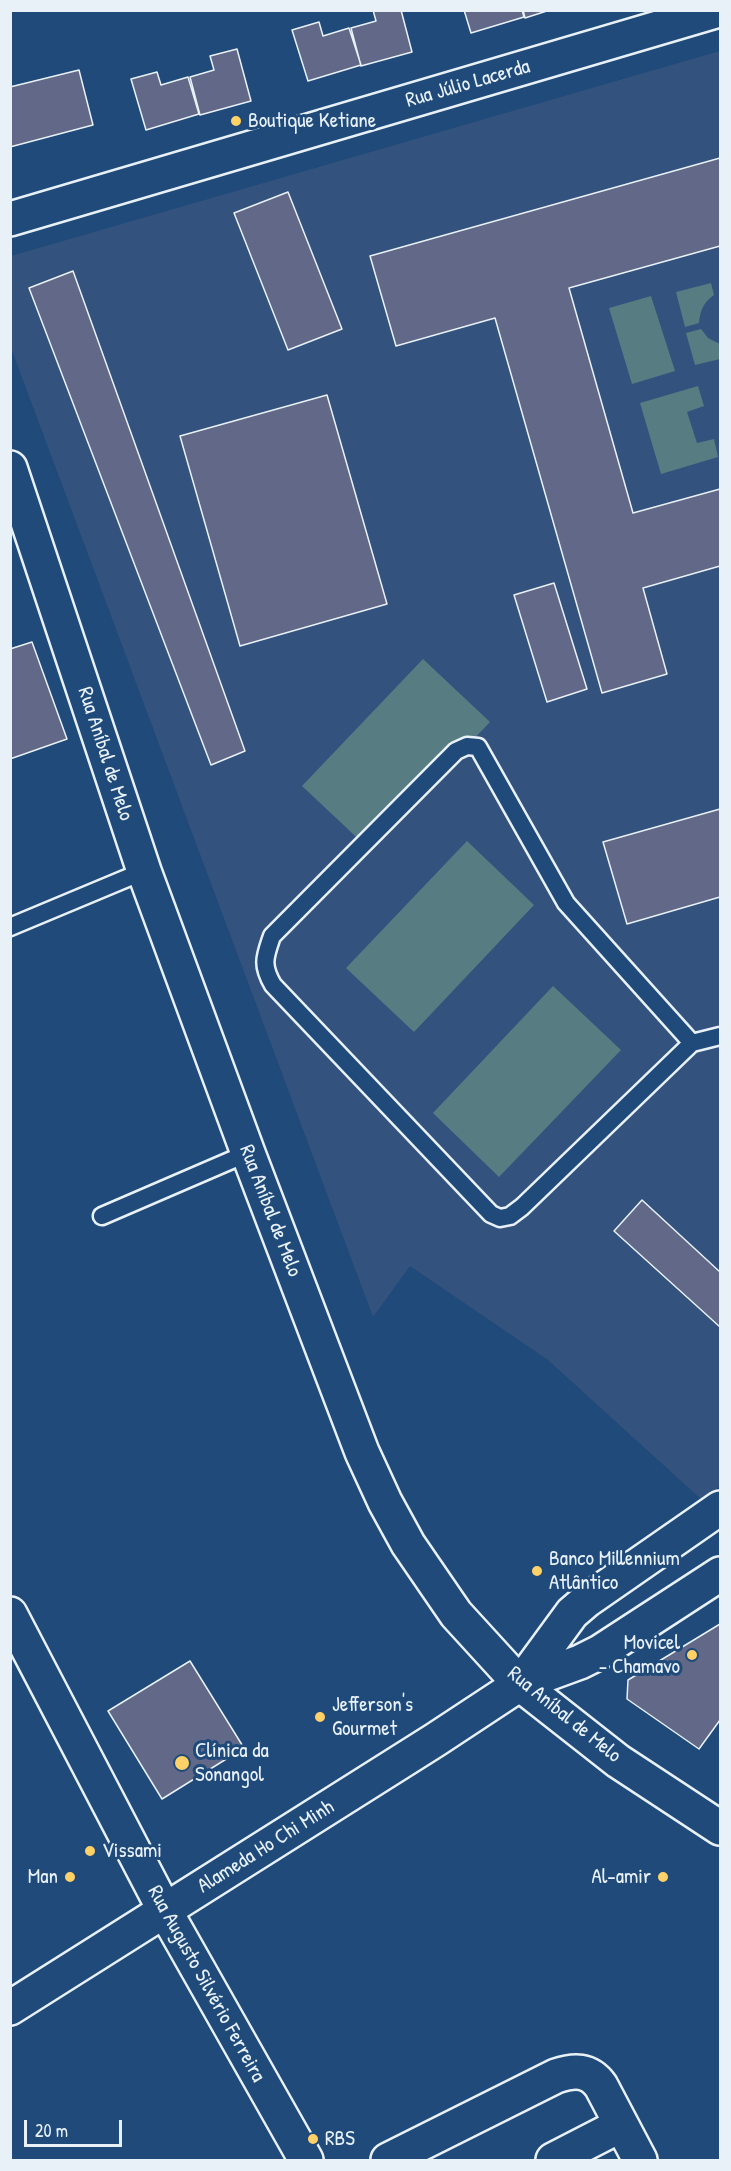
<!DOCTYPE html>
<meta charset="utf-8">
<style>
body{margin:0}
#map{position:relative;width:731px;height:2171px;overflow:hidden;background:#1f4a7a;font-family:"Patrick Hand",sans-serif}
canvas{display:block}
.frame{position:absolute;inset:0;border:12px solid #e8f1f8;pointer-events:none}
.scale{position:absolute;left:24px;top:2120px;width:98px;height:27px;box-sizing:border-box;border:3px solid #e8f1f8;border-top:0;padding-left:8px;font-size:18px;line-height:21px;white-space:nowrap;color:#e8f1f8;-webkit-text-stroke:4px #1f4a7a;paint-order:stroke}
</style>
<div id="map">
<canvas width="731" height="2171"></canvas>
<div class="frame"></div>
<div class="scale">20 m</div>
</div>
<script>
const g = document.querySelector('canvas').getContext('2d');
g.lineJoin = 'round';
function fill(path, color) { g.fillStyle = color; g.fill(path, 'evenodd'); }
function trace(path, color, width, dash) { g.strokeStyle = color; g.lineWidth = width; g.lineCap = dash ? 'butt' : 'round'; g.setLineDash(dash || []); g.stroke(path); }
function label(font, color, halo, rows, align = 'center') {
  g.font = font + ' "Patrick Hand",sans-serif'; g.lineWidth = 6; g.setLineDash([]); g.textBaseline = 'middle'; g.strokeStyle = halo; g.fillStyle = color; for (const [text, x, y, turn = 0] of rows) {
    g.save(); g.translate(x, y); g.rotate((+turn || 0) * Math.PI / 180); g.textAlign = isNaN(turn) ? turn : align; if (halo) g.strokeText(text, 0, 0); g.fillText(text, 0, 0); g.restore();
  }
}
fill(new Path2D(`
 M 720,51 L 720,1486 L 702,1500 L 548,1360 L 410,1266 L 373,1317 L 11,348 L 11,256 Z`), '#33537e');
fill(new Path2D(`
 M 711,283 L 714,295 C 704,302 700,310 699,323 L 685,327 L 676,292 Z
 M 651,296 L 675,371 L 632,384 L 609,308 Z
 M 701,329 L 708,338 L 720,344 L 720,359 L 695,365 L 686,333 Z
 M 698,386 L 704,406 L 687,412 L 697,443 L 714,439 L 718,457 L 661,474 L 640,403 Z
 M 423,659 L 490,722 L 369,849 L 302,786 Z
 M 467,841 L 534,905 L 414,1032 L 346,968 Z
 M 553,986 L 621,1050 L 499,1177 L 433,1113 Z`), '#577c82');
const building = new Path2D(`
 M 373,10 L 401,10 L 412,52 L 361,66 L 351,28 L 376,21 Z
 M 464,10 L 522,10 L 524,17 L 471,33 Z
 M 523,10 L 550,10 L 525,18 Z
 M 319,22 L 323,36 L 349,28 L 361,65 L 308,81 L 292,30 Z
 M 237,49 L 251,101 L 200,115 L 190,77 L 214,70 L 210,56 Z
 M 79,70 L 93,125 L 10,147 L 10,87 Z
 M 157,72 L 161,85 L 188,77 L 199,114 L 146,130 L 131,79 Z
 M 720,158 L 720,246 L 569,288 L 633,513 L 720,489 L 720,566 L 643,588 L 667,674 L 602,693 L 495,318 L 396,346 L 370,256 Z
 M 288,192 L 342,329 L 288,350 L 234,213 Z
 M 73,271 L 245,751 L 211,765 L 29,288 Z
 M 327,395 L 387,604 L 240,646 L 180,436 Z
 M 554,583 L 587,689 L 547,702 L 514,595 Z
 M 32,642 L 67,739 L 10,759 L 10,649 Z
 M 720,809 L 720,897 L 627,924 L 603,842 Z
 M 642,1200 L 720,1272 L 720,1327 L 614,1231 Z
 M 720,1624 L 720,1720 L 699,1749 L 627,1699 L 628,1680 Z
 M 190,1661 L 244,1748 L 162,1799 L 108,1711 Z`);
fill(building, '#626988');
trace(building, '#e8f1f8', 1.5);
const service = new Path2D(`
 M 10,927 L 144,871
 M 692,1043 L 566,903 L 478,747 L 467,746 L 456,751 L 272,936 C 265,957 261,964 273,985 L 491,1214 L 500,1218 L 510,1216 L 522,1207 L 692,1043 L 720,1036
 M 102,1216 L 248,1153`);
const minor = new Path2D(`
 M 10,219 L 719,10
 M 10,1614 L 165,1911 L 306,2160
 M 388,2160 L 556,2076 C 574,2070 589,2069 601,2086 L 640,2160
 M 553,2160 L 621,2125`);
const tertiary = new Path2D(`
 M 10,468 L 144,871 L 248,1153 L 362,1452 L 385,1502 L 408,1544 L 456,1614 L 520,1684 L 618,1761 L 720,1828`);
const secondary = new Path2D(`
 M 520,1684 L 572,1613 L 586,1601 L 720,1508
 M 10,2008 L 435,1740 L 520,1684 L 580,1662 L 600,1652 L 720,1574`);
trace(service, '#e8f1f8', 21);
trace(minor, '#e8f1f8', 38);
trace(tertiary, '#e8f1f8', 38);
trace(secondary, '#e8f1f8', 38);
trace(service, '#1f4a7a', 16);
trace(minor, '#1f4a7a', 33);
trace(tertiary, '#1f4a7a', 33);
trace(secondary, '#1f4a7a', 33);
for (const [x, y, r, color] of [
 [236,121,6,"#ffd166"],
 [537,1571,6,"#ffd166"],
 [692,1655,6,"#ffd166"],
 [320,1717,6,"#ffd166"],
 [182,1763,8,"#ffd166"],
 [90,1851,6,"#ffd166"],
 [70,1877,6,"#ffd166"],
 [663,1877,6,"#ffd166"],
 [313,2139,6,"#ffd166"]
]) { const dot = new Path2D(); dot.arc(x, y, r, 0, 2 * Math.PI); g.fillStyle = color; g.fill(dot); trace(dot, '#1f4a7a', 2); }
label('21px', '#e8f1f8', '#1f4a7a', [
 ["Rua Júlio Lacerda",468,84,-16],
 ["Rua Aníbal de Melo",105,754,72],
 ["Rua Aníbal de Melo",270,1211,69],
 ["Rua Aníbal de Melo",564,1715,39],
 ["Alameda Ho Chi Minh",266,1847,-32],
 ["Rua Augusto Silvério Ferreira",206,1984,61]
]);
label('21px', '#e8f1f8', '#1f4a7a', [
 ["Boutique Ketiane",248,121],
 ["Banco Millennium",549,1559],
 ["Atlântico",549,1583],
 ["Movicel",680,1643,"right"],
 ["- Chamavo",680,1667,"right"],
 ["Jefferson's",332,1705],
 ["Gourmet",332,1729],
 ["Clínica da",195,1751],
 ["Sonangol",195,1775],
 ["Vissami",102,1851],
 ["Man",58,1877,"right"],
 ["Al-amir",651,1877,"right"],
 ["RBS",325,2139]
], 'left');
</script>
